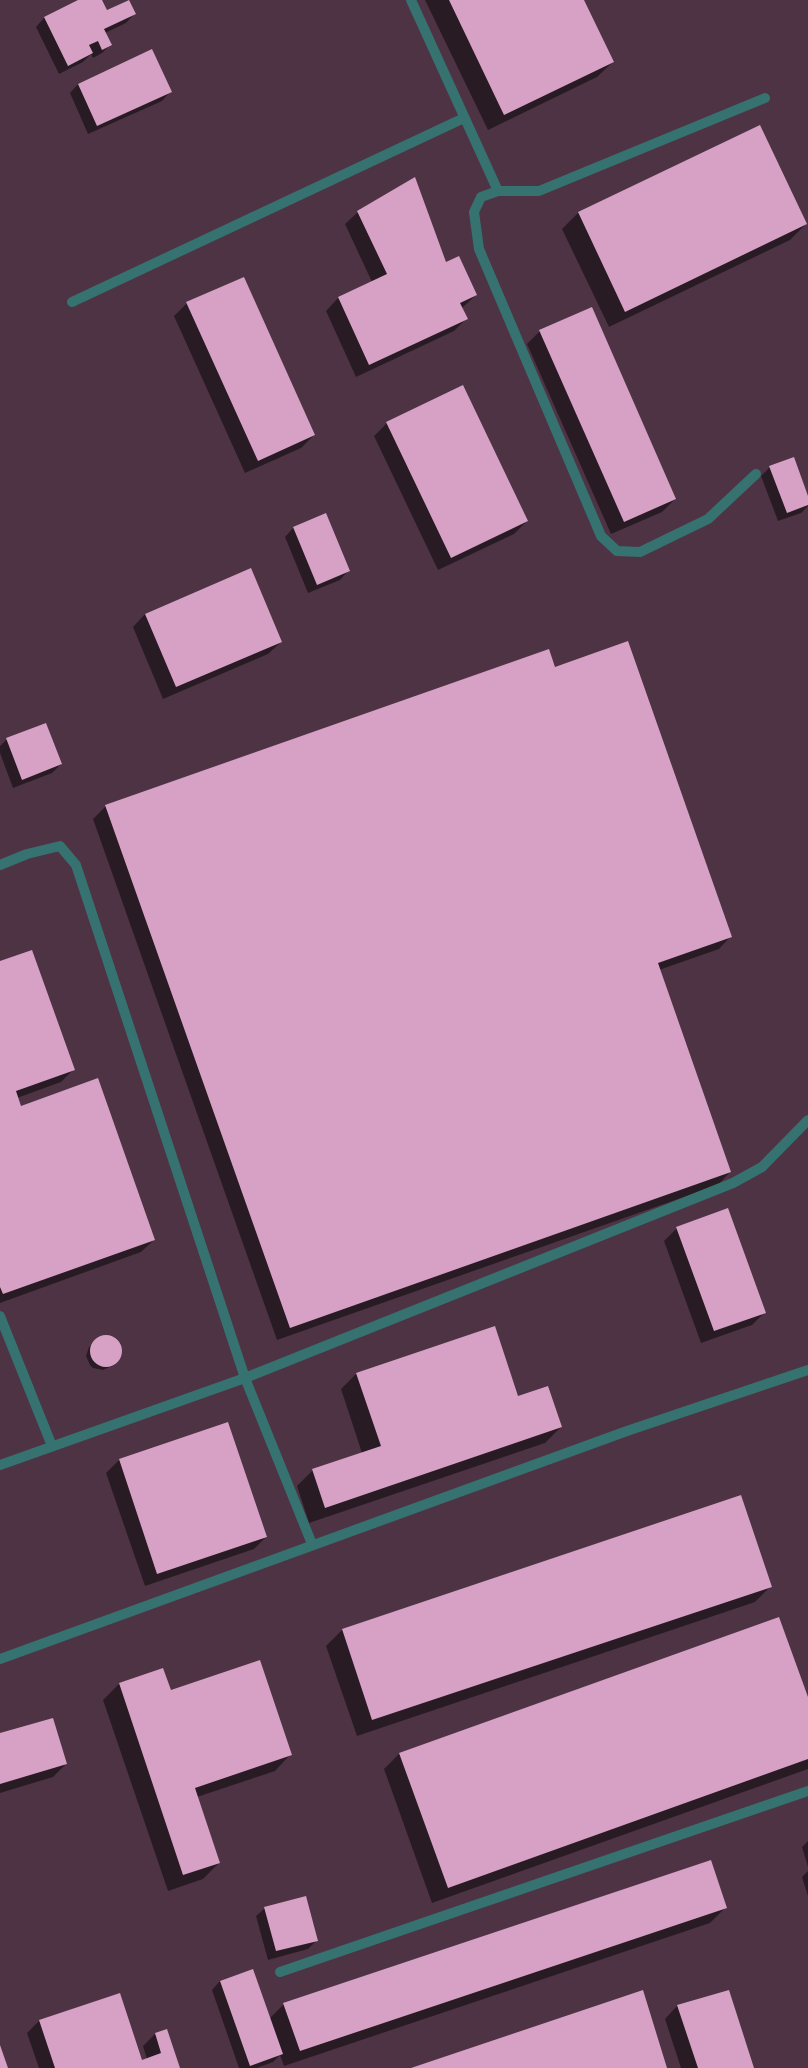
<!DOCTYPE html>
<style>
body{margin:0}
canvas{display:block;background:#412d3b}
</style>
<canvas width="808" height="2068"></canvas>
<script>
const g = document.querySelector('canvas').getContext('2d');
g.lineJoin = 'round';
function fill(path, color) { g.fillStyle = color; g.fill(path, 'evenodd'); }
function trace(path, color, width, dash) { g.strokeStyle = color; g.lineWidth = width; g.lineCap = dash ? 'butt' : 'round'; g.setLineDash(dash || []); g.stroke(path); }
fill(new Path2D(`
 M 0,0 L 808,0 L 808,2068 L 0,2068 Z`), '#4e3345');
fill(new Path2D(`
 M 80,0 L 101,0 L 106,11 L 128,0 L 134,14 L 126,23 L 105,33 L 111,44 L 102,53 L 93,58 L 91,54 L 83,62 L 59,74 L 36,27 L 44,18 Z
 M 425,0 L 583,0 L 613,62 L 597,77 L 488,130 Z
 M 78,84 L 170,92 L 162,101 L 88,134 L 70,93 Z
 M 759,126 L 806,224 L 790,240 L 609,327 L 562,229 L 578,213 Z
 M 358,212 L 445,264 L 476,295 L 462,308 L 466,319 L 454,331 L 356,377 L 326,311 L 338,298 L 372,282 L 345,224 Z
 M 187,303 L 314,435 L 301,448 L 245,473 L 174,316 Z
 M 540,331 L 675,499 L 662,512 L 611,534 L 527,344 Z
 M 387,423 L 527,521 L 514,534 L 438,570 L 374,436 Z
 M 770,467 L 808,499 L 808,506 L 801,513 L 778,521 L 761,476 Z
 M 325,515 L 348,571 L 340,580 L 308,593 L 285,537 L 293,528 Z
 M 145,614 L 281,642 L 268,654 L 163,699 L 133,627 Z
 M 555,668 L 731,936 L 719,949 L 659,970 L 730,1172 L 718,1185 L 277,1340 L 93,819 L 106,806 Z
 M 7,739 L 61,764 L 52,773 L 13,788 L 0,753 L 0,746 Z
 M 0,962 L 74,1069 L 61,1082 L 17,1098 L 20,1107 L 154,1240 L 141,1252 L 0,1303 Z
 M 677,1228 L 765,1312 L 752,1325 L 701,1343 L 664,1241 Z
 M 107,1336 L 119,1342 L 121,1352 L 117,1361 L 112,1366 L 103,1370 L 93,1368 L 90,1365 L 86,1356 L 89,1347 L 102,1337 Z
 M 357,1373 L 518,1398 L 561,1427 L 545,1443 L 309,1523 L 297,1486 L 313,1470 L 362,1453 L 341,1389 Z
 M 228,1423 L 266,1537 L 254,1549 L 145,1586 L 106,1473 L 119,1460 Z
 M 741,1496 L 771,1586 L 755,1602 L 357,1736 L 326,1646 L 342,1630 Z
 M 163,1669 L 170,1692 L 290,1755 L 275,1771 L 197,1797 L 219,1863 L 203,1879 L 168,1891 L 103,1700 L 119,1684 Z
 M 808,1700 L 808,1769 L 432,1903 L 384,1769 L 400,1753 Z
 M 0,1734 L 66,1764 L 53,1777 L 0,1793 Z
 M 808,1841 L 808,1867 L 802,1847 Z
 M 808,1871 L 808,1896 L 802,1877 Z
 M 726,1907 L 710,1923 L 284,2066 L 280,2055 L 273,2062 L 257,2068 L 239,2068 L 212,1990 L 220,1981 L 270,2018 L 284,2004 Z
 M 265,1908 L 317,1940 L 308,1949 L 268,1960 L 256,1916 Z
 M 728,1991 L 753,2068 L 681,2068 L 665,2019 L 677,2006 Z
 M 40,2020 L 141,2061 L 147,2059 L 143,2046 L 155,2034 L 179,2068 L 39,2068 L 27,2033 Z`), '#0007');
fill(new Path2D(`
 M 78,0 L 102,0 L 107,10 L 129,0 L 136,14 L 104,29 L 112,45 L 102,50 L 98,41 L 89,45 L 93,53 L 68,66 L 44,17 Z
 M 449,0 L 584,0 L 614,62 L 504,115 Z
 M 152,49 L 172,92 L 97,126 L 78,84 Z
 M 760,125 L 807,224 L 625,312 L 578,212 Z
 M 415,177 L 446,262 L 459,256 L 477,295 L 460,303 L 468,319 L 369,365 L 338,297 L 387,274 L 357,211 Z
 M 244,277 L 315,435 L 258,461 L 186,302 Z
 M 592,307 L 676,499 L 624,522 L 539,330 Z
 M 463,385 L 528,521 L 451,558 L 386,422 Z
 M 794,457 L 808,496 L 808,505 L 787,513 L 769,466 Z
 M 326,513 L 350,571 L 317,585 L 293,527 Z
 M 251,568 L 282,642 L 176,687 L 145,614 Z
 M 628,641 L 732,937 L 658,963 L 731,1172 L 290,1328 L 105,805 L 549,649 L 555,667 Z
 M 46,723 L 62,764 L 22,780 L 6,738 Z
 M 32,950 L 75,1070 L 16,1091 L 21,1106 L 98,1078 L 155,1240 L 3,1294 L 0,1287 L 0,961 Z
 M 728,1208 L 766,1313 L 714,1331 L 676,1227 Z
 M 495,1326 L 518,1396 L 548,1386 L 562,1427 L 325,1508 L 312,1469 L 381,1446 L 356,1373 Z
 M90 1351a16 16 0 1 1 32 0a16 16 0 1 1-32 0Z
 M 228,1422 L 267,1537 L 157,1574 L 119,1459 Z
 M 741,1495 L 772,1587 L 372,1720 L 342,1629 Z
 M 779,1617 L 808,1697 L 808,1759 L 448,1888 L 399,1753 Z
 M 260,1660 L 292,1755 L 195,1788 L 220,1863 L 183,1875 L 119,1683 L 163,1668 L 171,1690 Z
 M 53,1718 L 67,1764 L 0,1784 L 0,1733 Z
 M 711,1860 L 727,1908 L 300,2051 L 283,2003 Z
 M 306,1896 L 318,1941 L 276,1951 L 264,1907 Z
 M 253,1969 L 283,2054 L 250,2066 L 220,1981 Z
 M 643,1990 L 667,2068 L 411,2068 Z
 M 729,1990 L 754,2068 L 698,2068 L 677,2005 Z
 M 120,1993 L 142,2060 L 161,2053 L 155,2033 L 167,2029 L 180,2068 L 55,2068 L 39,2020 Z
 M 0,2045 L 8,2068 L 0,2068 Z`), '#d6a1c5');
trace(new Path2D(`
 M 411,0 L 498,191
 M 72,302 L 464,118
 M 756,474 L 708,519 L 640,552 L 617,551 L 601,536 L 479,249 L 474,212 L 481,197 L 498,191 L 539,191 L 765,98
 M 0,865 L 27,854 L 60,846 L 76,865 L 245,1378 L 312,1544
 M 0,1316 L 52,1446
 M 0,1465 L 245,1378 L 733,1183 L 762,1167 L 808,1120
 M 0,1659 L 627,1431 L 808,1370
 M 280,1972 L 808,1791`), '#36726f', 10);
</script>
